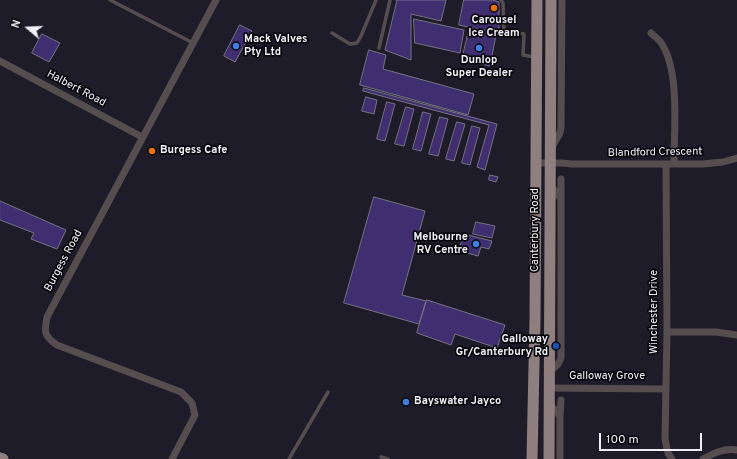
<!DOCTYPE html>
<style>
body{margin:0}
#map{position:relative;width:737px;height:459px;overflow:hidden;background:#1e1c28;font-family:Overpass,sans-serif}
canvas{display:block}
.north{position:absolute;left:8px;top:8px;width:40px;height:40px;-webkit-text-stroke:3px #08070c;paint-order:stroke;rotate:289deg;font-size:11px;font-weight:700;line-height:16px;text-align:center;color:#f0eff8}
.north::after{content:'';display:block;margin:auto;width:14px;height:18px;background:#f0eff8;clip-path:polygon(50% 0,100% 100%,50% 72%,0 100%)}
.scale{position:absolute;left:599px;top:433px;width:103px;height:18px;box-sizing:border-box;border:2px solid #f0eff8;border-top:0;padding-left:5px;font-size:12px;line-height:14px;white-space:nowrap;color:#f0eff8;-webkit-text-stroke:3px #08070c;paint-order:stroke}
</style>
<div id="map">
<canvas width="737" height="459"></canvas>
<div class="north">N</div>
<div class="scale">100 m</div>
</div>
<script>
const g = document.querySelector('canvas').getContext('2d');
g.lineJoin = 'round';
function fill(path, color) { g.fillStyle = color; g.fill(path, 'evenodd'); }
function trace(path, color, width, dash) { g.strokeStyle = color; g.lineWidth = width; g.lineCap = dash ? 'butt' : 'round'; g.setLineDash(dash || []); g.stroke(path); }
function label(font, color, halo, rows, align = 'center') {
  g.font = font + ' Overpass,sans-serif'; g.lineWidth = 3.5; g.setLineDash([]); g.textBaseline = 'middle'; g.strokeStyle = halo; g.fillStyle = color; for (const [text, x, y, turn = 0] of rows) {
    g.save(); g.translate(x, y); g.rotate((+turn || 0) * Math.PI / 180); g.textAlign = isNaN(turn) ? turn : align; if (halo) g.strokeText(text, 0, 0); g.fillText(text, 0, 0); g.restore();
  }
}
const building = new Path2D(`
 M 396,0 L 446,0 L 441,21 L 411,14 L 411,60 L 385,50 L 397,0 Z
 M 464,0 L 493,0 L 499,2 L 499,34 L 459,25 Z
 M 414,19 L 464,30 L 460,53 L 415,43 Z
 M 240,25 L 252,31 L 235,62 L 224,56 Z
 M 469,30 L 496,35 L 490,66 L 462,60 Z
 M 42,34 L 60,43 L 49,62 L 32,53 Z
 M 369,50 L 386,55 L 383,69 L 474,94 L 468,115 L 360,85 Z
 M 364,88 L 497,124 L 485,170 L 477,167 L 489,125 L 363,91 Z
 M 366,97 L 377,100 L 374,114 L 362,111 Z
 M 387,102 L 395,104 L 385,141 L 377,139 Z
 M 406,107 L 414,109 L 404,146 L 395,144 Z
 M 423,112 L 431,114 L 421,151 L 413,149 Z
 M 440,117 L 448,119 L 438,156 L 429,154 Z
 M 457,122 L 465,124 L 454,161 L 446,159 Z
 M 472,126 L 480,128 L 470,165 L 462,163 Z
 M 490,175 L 498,177 L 496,182 L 489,180 Z
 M 374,197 L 425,211 L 402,295 L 426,301 L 419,324 L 344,303 Z
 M 0,201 L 66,230 L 57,249 L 31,239 L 34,233 L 0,220 Z
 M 476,222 L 495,226 L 492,238 L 473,234 Z
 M 464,234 L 492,241 L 489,249 L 481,247 L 478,256 L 459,251 Z
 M 427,300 L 505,325 L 497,348 L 455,334 L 451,345 L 417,333 Z`);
fill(building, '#3f2e70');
trace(building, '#757382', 1);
trace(new Path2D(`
 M 110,0 L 193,43
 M 501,0 L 503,3 L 504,31 L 524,34 L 523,55 L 535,57
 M 332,33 L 350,44 L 357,43 L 361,36 L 376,0
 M 379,48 L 390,0
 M 381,457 L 388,459
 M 289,459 L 328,392`), '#564e4e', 3.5);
trace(new Path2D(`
 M 651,33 C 655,37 660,40 662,44 C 680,73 674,131 674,164
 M 0,61 L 142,137
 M 552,147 L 560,133 L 561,128 L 562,0
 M 536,163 L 562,163 L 572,164 L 703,164 L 723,162 L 737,158
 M 666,164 L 667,332 L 665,439 L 668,453 L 672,459
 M 561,179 L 561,199
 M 667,332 L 716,332 L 737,335
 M 550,372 L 558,364 L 561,358 L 561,199 L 550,184
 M 550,388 L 665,389
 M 550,404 L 560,416 L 560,459
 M 560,416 L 561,400
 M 172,459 L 195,415 L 192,403 L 181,392 L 57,345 C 44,336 44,332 47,317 L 216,0
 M 703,459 C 714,453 724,448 737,450`), '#564e4e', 7);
trace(new Path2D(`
 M 0,458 L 3,459
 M 532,459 L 535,319 L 537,0
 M 549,459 L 551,0`), '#8f7f7e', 11);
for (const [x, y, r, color] of [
 [494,8,4,"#e8710a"],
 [236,46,4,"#3f7fe0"],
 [479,48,4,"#3f7fe0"],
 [152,151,4,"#e8710a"],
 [476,244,4,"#3f7fe0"],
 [556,346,4,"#1a4fb4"],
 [406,402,4,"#3f7fe0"]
]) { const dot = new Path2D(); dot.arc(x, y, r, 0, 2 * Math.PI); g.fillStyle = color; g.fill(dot); trace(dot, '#08070c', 1.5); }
label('bold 11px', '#f0eff8', '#08070c', [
 ["Carousel",494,21,"center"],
 ["Ice Cream",494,34,"center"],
 ["Mack Valves",244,40],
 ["Pty Ltd",244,53],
 ["Dunlop",479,61,"center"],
 ["Super Dealer",479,74,"center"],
 ["Burgess Cafe",160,151],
 ["Melbourne",468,238,"right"],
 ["RV Centre",468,251,"right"],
 ["Galloway",548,340,"right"],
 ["Gr/Canterbury Rd",548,353,"right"],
 ["Bayswater Jayco",414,402]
], 'left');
label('11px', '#f0eff8', '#08070c', [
 ["Halbert Road",76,89,28],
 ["Blandford Crescent",655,153,-1],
 ["Canterbury Road",536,230,-90],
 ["Burgess Road",64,261,-62],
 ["Winchester Drive",655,312,-90],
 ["Galloway Grove",607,377]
]);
</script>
